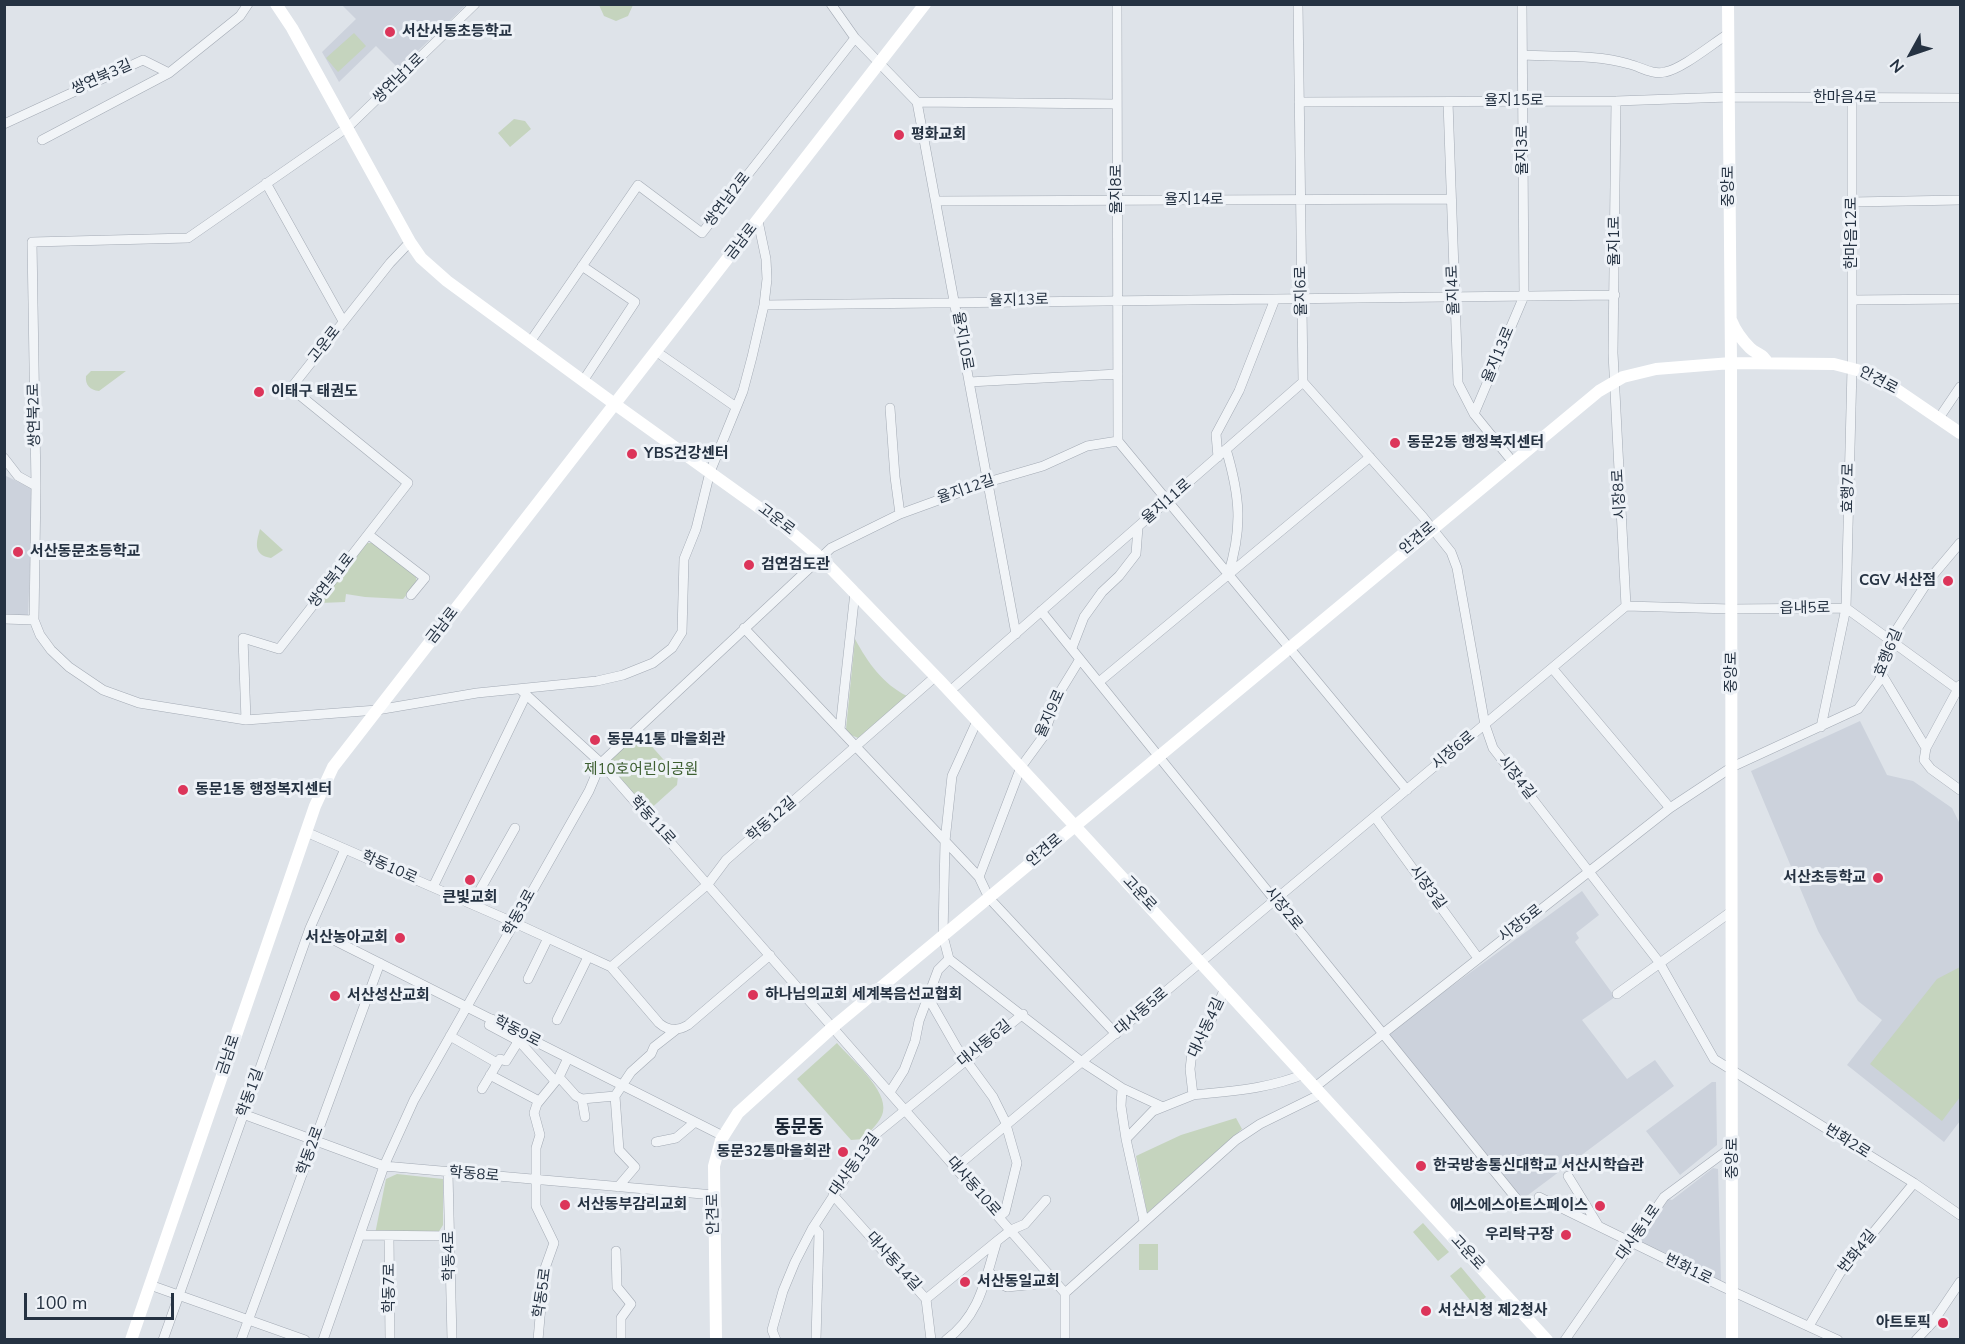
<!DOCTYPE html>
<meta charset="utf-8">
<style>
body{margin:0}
#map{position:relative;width:1965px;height:1344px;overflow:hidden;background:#dee3e9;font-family:"Nunito Sans",sans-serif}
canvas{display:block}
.frame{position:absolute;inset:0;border:6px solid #253242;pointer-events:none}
.north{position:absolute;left:1881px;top:24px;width:60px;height:60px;-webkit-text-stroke:4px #eef2f7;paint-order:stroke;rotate:230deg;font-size:16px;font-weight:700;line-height:24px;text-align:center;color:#253242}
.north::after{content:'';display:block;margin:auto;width:21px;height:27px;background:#253242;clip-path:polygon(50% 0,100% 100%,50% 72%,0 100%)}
.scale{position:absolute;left:24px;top:1293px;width:150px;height:27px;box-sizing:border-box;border:3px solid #253242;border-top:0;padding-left:8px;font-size:18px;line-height:21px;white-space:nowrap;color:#253242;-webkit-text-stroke:4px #eef2f7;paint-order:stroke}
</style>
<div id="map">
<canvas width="1965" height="1344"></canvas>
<div class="frame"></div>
<div class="north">N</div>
<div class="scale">100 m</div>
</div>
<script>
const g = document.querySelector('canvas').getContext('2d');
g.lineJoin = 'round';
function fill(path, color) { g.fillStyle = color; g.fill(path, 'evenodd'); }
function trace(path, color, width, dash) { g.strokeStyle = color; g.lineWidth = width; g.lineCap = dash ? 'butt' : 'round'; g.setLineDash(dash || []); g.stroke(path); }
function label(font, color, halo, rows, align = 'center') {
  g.font = font + ' "Nunito Sans","Noto Sans KR",sans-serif'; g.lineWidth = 6; g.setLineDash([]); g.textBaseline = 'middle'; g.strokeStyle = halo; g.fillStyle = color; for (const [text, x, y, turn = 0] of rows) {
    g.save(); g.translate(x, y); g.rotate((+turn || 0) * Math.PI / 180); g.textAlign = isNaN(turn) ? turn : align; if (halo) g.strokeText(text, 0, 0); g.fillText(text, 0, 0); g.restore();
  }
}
fill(new Path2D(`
 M 342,5 L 466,5 L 399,69 L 376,46 L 339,82 L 322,52 L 356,19 Z
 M 4,475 L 33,489 L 28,616 L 5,616 Z
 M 1860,721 L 1887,775 L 1913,781 L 1952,808 L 1960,824 L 1960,1121 L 1944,1142 L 1847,1065 L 1882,1020 L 1858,1001 L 1818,931 L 1751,771 Z
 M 1582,891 L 1599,915 L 1576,933 L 1579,938 L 1575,942 L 1615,997 L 1582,1020 L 1627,1079 L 1655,1060 L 1674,1086 L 1520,1201 L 1386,1034 Z
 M 1712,1082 L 1716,1082 L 1717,1145 L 1680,1175 L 1646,1131 Z
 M 1713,1168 L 1718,1169 L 1721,1281 L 1641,1243 L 1639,1237 L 1668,1199 L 1672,1200 Z`), '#ccd2dc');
fill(new Path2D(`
 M 599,5 L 632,4 L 633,5 L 628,16 L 616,21 L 604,16 Z
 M 354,33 L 366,46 L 338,72 L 326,58 Z
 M 514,119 L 525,121 L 531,129 L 510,147 L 498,133 Z
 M 91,371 L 126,371 L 99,391 C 90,390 85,385 86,376 Z
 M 260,529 L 283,550 L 271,558 C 253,555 256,543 260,529 Z
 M 366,543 L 374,543 L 416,576 L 417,583 L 403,599 L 365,597 L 346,594 L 345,602 L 320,603 Z
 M 855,639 C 868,663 883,684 907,696 L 858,738 L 851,735 L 846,729 Z
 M 640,733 L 678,776 L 677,785 L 647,812 L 604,764 Z
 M 1960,967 L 1960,1097 L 1942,1121 L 1870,1064 L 1937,979 Z
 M 837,1043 C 851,1059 888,1090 883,1112 C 881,1121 870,1131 864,1139 L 851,1140 L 797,1079 Z
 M 1236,1118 L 1242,1129 L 1147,1213 L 1136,1156 L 1181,1135 Z
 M 397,1174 L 443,1179 L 443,1225 L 438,1233 L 375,1234 L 386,1179 Z
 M 1423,1223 L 1449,1252 L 1438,1261 L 1413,1232 Z
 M 1139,1244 L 1158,1244 L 1158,1270 L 1139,1270 Z
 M 1461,1267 L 1486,1297 L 1475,1306 L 1450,1276 Z`), '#c5d4be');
const street = new Path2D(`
 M 475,4 L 348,127 L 188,238 L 32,242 L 36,486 L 34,620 L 40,635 L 51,650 L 69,667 L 103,690 L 139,703 L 246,720 L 377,710 L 477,693 L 597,681 L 623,675 L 653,663 L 672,648 L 682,632 L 684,559 L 696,529 L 710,472 L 743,391 L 752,357 L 764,305 L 767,279 L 766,259 L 758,221
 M 831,4 L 855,38 L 917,102 L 1016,634
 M 1117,4 L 1118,441 L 1407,790
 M 1298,4 L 1303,382 L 1423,517 L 1451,552 L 1457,568 L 1485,725 L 1493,748 L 1659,962 L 1714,1059 L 1914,1183 L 1960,1215
 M 1523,55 C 1557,57 1596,54 1629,64 C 1641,67 1652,75 1665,72 C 1682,69 1712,44 1728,34
 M 1616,101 L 1613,353 L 1626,606
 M 917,102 L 1117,104
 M 1299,102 L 1616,101 L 1729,97 L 1960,98
 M 1448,102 L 1458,383 L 1474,414 L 1512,461
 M 4,124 L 143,60 L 169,73 L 240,16 L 248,4
 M 42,140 L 169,73
 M 266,183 L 343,321
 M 936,201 L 1451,199
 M 1852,202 L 1960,200
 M 582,266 L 635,302 L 583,381
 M 1852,300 L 1960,299
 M 764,305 L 1615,295
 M 530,342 L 638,185 L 702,233 L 855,38
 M 657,352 L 736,407
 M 969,382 L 1118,374
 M 890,408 L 895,477 L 900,514
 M 1474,414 L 1524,296 L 1522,4
 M 1939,418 L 1960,387
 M 1226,449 C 1240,496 1243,528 1228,575
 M 1218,457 L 1216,434 L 1239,391 L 1275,299
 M 4,458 L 18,476 L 36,486
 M 369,535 L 425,578 L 411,595
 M 1041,611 L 1524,1208
 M 4,619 L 34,620
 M 744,628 L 979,877 L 989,898 L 1116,1034
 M 1072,648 L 1084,617 L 1102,592 L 1119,576 L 1136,554 L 1138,527
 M 1552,668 L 1670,808
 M 1881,673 L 1926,748
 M 1099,682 L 1370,457
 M 1960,685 L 1926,748 L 1924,760 L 1931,769 L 1960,790
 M 521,690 L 601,763 L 1065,1293 L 1065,1340
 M 950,691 L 1303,382
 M 246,720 L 243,638 L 279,649 L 408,483 L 291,388 L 390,263 L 410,242
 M 1821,727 L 1846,608 L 1852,368 L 1852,99
 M 840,729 L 855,592
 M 1375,817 L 1478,958
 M 306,832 L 515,923 L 611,967 L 659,1023 C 668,1031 678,1031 688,1025 L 770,955
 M 979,877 L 1021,767 L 1043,737 L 1058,695 L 1080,659
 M 433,887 L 526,695
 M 472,904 L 515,828
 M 310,928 L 723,1136
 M 949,959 L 1082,1062 L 1122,1088 L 1121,1106 L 1126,1139
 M 949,959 L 943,936 L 945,841 L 952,776 L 977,721
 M 611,967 L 708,884 L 726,860 L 936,676
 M 528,979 L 548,938
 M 1617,994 L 1732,911
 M 929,999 L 957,1048 L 993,1097 L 1005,1121 L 1017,1163 L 1005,1212 L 999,1217
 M 492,1019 L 489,1025 L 519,1041 L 555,1081
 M 557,1020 L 588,957
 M 450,1036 L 497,1063
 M 490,1075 L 539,1101
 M 559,1077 L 576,1096 L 582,1099 L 585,1117
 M 1315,1087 L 1670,808 L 1732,767 L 1858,709 L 1879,681 L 1897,629 L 1928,581 L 1960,543
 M 1122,1088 L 1163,1107
 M 482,1089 L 500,1059 L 506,1061 L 521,1037
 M 890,1092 L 904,1070 L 915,1041 L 919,1021 L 938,970 L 949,959
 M 1193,1095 C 1230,1091 1269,1089 1304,1074
 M 615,1096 L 619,1150 L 635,1167 L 618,1187
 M 582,1099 L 615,1096 L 631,1072 L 651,1054 L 654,1047 L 677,1029
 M 243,1114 L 384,1166 L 714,1195
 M 656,1142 L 676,1138 L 695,1122
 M 956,1167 L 1626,606 L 1731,609 L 1846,608 L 1960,691
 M 448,1173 L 452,1340
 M 1568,1176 L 1598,1225
 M 833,1195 L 926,1299 L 931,1340
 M 1539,1197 L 1723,1287 L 1838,1340
 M 1144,1221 L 1126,1139 L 1153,1111 L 1193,1095 L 1190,1069 L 1192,1053 L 1207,1030 L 1225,988
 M 814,1227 L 819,1233 L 816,1340
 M 360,1235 L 450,1236
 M 389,1236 L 390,1340
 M 616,1251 L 617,1287 L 631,1304 L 621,1318 L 621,1340
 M 988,1271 L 1001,1284 L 1007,1287 L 1056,1282
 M 150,1285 L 305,1340
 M 1065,1293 L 1236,1140 L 1260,1124 L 1321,1094
 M 926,1299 L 997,1241 L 1011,1230 L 1025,1224 L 1046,1200
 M 1809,1326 L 1840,1273 L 1914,1183
 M 163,1340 L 310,928 L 345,849
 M 241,1340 L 380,963
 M 323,1340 L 384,1166 L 414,1100 L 589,791 L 601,763 L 831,548 L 900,514 L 988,482 L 1043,466 L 1087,446 L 1118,441
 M 538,1340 L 544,1271 L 554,1243 L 536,1206 L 536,1148 L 540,1135 L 534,1113 L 537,1104 L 559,1077 L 568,1058
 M 776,1340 L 772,1330 L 783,1291 L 795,1262 L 812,1229 L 871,1138 L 1023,1014
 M 946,1340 C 981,1314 985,1279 997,1241
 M 1565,1340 L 1664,1197 L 1733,1146
 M 1916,1340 L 1933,1322 L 1960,1282`);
trace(street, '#a3aab4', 10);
trace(street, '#f1f4f7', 9);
trace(new Path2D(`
 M 276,4 L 292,28 L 410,242 L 421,258 L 447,281 L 616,405 L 779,522 L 821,558 L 941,682 L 1075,826 L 1547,1340
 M 1728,4 L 1731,363 L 1732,1340
 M 1731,320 C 1735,330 1742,340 1750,348 C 1756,354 1765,355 1767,363
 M 131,1340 L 315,806 L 333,767 L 925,4
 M 716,1340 L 714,1166 L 721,1140 L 738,1113 L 833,1027 L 1599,391 L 1623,377 L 1656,369 L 1731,363 L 1834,364 L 1861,371 L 1881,379 L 1960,433`), '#fff', 12);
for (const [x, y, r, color] of [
 [390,32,6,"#dc355a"],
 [899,135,6,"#dc355a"],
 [259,392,6,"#dc355a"],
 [1395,443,6,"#dc355a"],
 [632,454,6,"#dc355a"],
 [18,552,6,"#dc355a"],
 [749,565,6,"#dc355a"],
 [1948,581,6,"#dc355a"],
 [595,740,6,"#dc355a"],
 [183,790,6,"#dc355a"],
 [1878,878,6,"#dc355a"],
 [470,880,6,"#dc355a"],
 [400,938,6,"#dc355a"],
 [753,995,6,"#dc355a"],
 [335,996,6,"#dc355a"],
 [843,1152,6,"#dc355a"],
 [1421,1166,6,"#dc355a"],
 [565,1205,6,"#dc355a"],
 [1600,1206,6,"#dc355a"],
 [1566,1235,6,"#dc355a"],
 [965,1282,6,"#dc355a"],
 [1426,1311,6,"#dc355a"],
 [1943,1323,6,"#dc355a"]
]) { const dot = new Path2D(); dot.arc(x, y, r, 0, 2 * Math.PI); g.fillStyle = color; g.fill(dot); trace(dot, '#eef2f7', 2); }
label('bold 15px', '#253242', '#eef2f7', [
 ["서산서동초등학교",402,32],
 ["평화교회",911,135],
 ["이태구 태권도",271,392],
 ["동문2동 행정복지센터",1407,443],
 ["YBS건강센터",644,454],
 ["서산동문초등학교",30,552],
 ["검연검도관",761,565],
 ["CGV 서산점",1936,581,"right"],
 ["동문41통 마을회관",607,740],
 ["동문1동 행정복지센터",195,790],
 ["서산초등학교",1866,878,"right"],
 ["큰빛교회",470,898,"center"],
 ["서산농아교회",388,938,"right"],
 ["하나님의교회 세계복음선교협회",765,995],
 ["서산성산교회",347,996],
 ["동문32통마을회관",831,1152,"right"],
 ["한국방송통신대학교 서산시학습관",1433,1166],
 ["서산동부감리교회",577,1205],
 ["에스에스아트스페이스",1588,1206,"right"],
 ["우리탁구장",1554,1235,"right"],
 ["서산동일교회",977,1282],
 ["서산시청 제2청사",1438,1311],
 ["아트토픽",1931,1323,"right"]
], 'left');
label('15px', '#253242', '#eef2f7', [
 ["쌍연북3길",102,78,-24],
 ["쌍연남1로",399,79,-44],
 ["한마음4로",1845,98],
 ["율지15로",1514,101],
 ["율지3로",1523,150,-90],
 ["중앙로",1729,186,-90],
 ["율지8로",1117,189,-90],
 ["쌍연남2로",728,200,-52],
 ["율지14로",1194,200],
 ["한마음12로",1852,233,-90],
 ["율지1로",1615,241,-90],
 ["금남로",742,242,-52],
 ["율지4로",1454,290,-92],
 ["율지6로",1302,291,-91],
 ["율지13로",1019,301,-1],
 ["율지10로",962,341,80],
 ["고운로",325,345,-52],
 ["율지13로",1499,355,-67],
 ["안견로",1878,381,28],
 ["쌍연북2로",35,415,-91],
 ["효행7로",1849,488,-89],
 ["율지12길",966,490,-19],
 ["시장8로",1620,494,-93],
 ["율지11로",1167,502,-41],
 ["고운로",776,520,37],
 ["안견로",1418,539,-40],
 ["쌍연북1로",332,581,-52],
 ["읍내5로",1805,609,-1],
 ["금남로",443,626,-52],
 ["효행6길",1889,653,-68],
 ["중앙로",1732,672,-90],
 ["율지9로",1051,714,-66],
 ["시장6로",1454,751,-40],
 ["시장4길",1516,778,52],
 ["학동12길",772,820,-41],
 ["학동11로",652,821,48],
 ["안견로",1045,851,-40],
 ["학동10로",389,868,24],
 ["시장3길",1427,888,54],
 ["고운로",1139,894,47],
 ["시장2로",1283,909,51],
 ["학동3로",520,913,-61],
 ["시장5로",1521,924,-38],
 ["대사동5로",1142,1012,-40],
 ["대사동4길",1207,1028,-65],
 ["학동9로",517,1032,27],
 ["대사동6길",985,1044,-39],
 ["금남로",229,1055,-71],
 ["학동1길",251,1093,-70],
 ["번화2로",1847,1142,32],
 ["학동2로",311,1151,-70],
 ["중앙로",1733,1158,-90],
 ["대사동13길",855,1165,-54],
 ["학동8로",474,1175,5],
 ["대사동10로",973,1187,49],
 ["안견로",714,1214,-91],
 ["대사동1로",1639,1233,-55],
 ["번화4길",1858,1252,-51],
 ["고운로",1467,1253,47],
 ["학동4로",450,1256,-91],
 ["대사동14길",893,1262,48],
 ["번화1로",1688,1270,26],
 ["학동7로",390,1288,-90],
 ["학동5로",543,1293,-82]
]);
label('15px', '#3d5f31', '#eef2f7', [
 ["제10호어린이공원",641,770]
]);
label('bold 18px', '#182332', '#eef2f7', [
 ["동문동",799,1129]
]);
</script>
